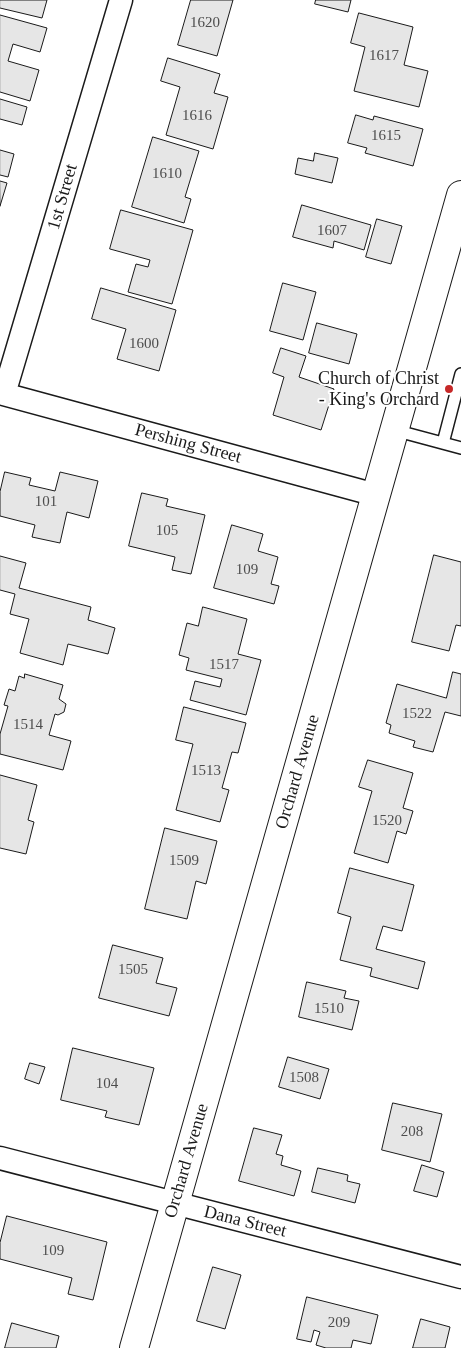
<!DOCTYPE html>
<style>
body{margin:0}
canvas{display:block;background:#fff}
</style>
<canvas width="461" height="1348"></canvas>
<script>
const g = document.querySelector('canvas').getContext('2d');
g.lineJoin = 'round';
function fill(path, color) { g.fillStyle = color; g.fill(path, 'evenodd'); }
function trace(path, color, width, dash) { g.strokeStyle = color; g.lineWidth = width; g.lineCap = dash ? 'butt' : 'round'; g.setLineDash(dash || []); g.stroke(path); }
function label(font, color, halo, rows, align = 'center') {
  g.font = font + ' Georgia,serif'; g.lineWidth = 4; g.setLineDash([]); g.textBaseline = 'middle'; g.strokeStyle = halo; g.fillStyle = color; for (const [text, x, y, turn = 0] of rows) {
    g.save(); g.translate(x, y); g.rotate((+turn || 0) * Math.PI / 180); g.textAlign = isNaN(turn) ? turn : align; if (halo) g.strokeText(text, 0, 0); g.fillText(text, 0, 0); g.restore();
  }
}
const building = new Path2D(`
 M 0,0 L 47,0 L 42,18 L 0,8 Z
 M 191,0 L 233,0 L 217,56 L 178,45 Z
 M 316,0 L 351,0 L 348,12 L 315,4 Z
 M 359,13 L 413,27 L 404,65 L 428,71 L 419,107 L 354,91 L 365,47 L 351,43 Z
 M 0,15 L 47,28 L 40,52 L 13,44 L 8,61 L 39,70 L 30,101 L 0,92 Z
 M 168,58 L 220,74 L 214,93 L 228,97 L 213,149 L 166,135 L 180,87 L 161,81 Z
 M 0,99 L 27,107 L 22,125 L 0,119 Z
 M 356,115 L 373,120 L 374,116 L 423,129 L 413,166 L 365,153 L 367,148 L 348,143 Z
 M 153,137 L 199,151 L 185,197 L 191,199 L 184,223 L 132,207 Z
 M 0,150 L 14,154 L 8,177 L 0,175 Z
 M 315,153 L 338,158 L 332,183 L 295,174 L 298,158 L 313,161 Z
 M 0,181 L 7,183 L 0,206 Z
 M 302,205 L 371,225 L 364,250 L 334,241 L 333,248 L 293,237 Z
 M 121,210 L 193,230 L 172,304 L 128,292 L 136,264 L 148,267 L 150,260 L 110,249 Z
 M 377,219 L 402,226 L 391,264 L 366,257 Z
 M 283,283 L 316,292 L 303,340 L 270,331 Z
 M 101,288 L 176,310 L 159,371 L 117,359 L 126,329 L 92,319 Z
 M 317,323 L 357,334 L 349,364 L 309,353 Z
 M 281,348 L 306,356 L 299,377 L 334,389 L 321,430 L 273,415 L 284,377 L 273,373 Z
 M 5,472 L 31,478 L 29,485 L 55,491 L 60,472 L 98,481 L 89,518 L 67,512 L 60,543 L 32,537 L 35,525 L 0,516 L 0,492 Z
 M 142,493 L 168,499 L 166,506 L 205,515 L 191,574 L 172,570 L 175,557 L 129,546 Z
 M 232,525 L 263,534 L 258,551 L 278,557 L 271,584 L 279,586 L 274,604 L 214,588 Z
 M 434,555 L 461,562 L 461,626 L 456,625 L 449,651 L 412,642 Z
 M 0,556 L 26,563 L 19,588 L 91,607 L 88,620 L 115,628 L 108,654 L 68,644 L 63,665 L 20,653 L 29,619 L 10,614 L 15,594 L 0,590 Z
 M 203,607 L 247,619 L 238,654 L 261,660 L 246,715 L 190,700 L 195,681 L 220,687 L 222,679 L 186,670 L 189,658 L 179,655 L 187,623 L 198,626 Z
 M 453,672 L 461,674 L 461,716 L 445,712 L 433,752 L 413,747 L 415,741 L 389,733 L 391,725 L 386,723 L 397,684 L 446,698 Z
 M 25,674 L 63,685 L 59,699 L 66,704 L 64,712 L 58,715 L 55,714 L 49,735 L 71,741 L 63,770 L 0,754 L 0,734 L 8,706 L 4,705 L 9,689 L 15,691 L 19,676 L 24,678 Z
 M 184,707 L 246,723 L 238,753 L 232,752 L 222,788 L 229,790 L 220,822 L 176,810 L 193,744 L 176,740 Z
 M 368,760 L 413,773 L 403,808 L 413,811 L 406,834 L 397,831 L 388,863 L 354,853 L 372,791 L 359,787 Z
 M 0,775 L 37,785 L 28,820 L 34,822 L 26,854 L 0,848 Z
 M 165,828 L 217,841 L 206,884 L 196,881 L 187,919 L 145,909 Z
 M 350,868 L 414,885 L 402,931 L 383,926 L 376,949 L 425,962 L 418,989 L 370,976 L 372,968 L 340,960 L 351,917 L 338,913 Z
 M 113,945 L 163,958 L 156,983 L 177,988 L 169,1016 L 99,998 Z
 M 307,982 L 346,991 L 344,998 L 359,1001 L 352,1030 L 299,1017 Z
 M 73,1048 L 154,1068 L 139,1125 L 105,1117 L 107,1111 L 61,1100 Z
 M 288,1057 L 329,1069 L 320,1099 L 279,1087 Z
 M 30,1063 L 45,1067 L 39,1084 L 25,1079 Z
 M 393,1103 L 442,1114 L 430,1162 L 382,1150 Z
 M 254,1128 L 282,1135 L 276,1154 L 283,1156 L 281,1165 L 301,1171 L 294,1196 L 239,1181 Z
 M 422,1165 L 444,1172 L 437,1197 L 414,1191 Z
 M 318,1168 L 348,1175 L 347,1181 L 360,1184 L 355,1203 L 312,1192 Z
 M 7,1216 L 107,1242 L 93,1300 L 68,1294 L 72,1278 L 0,1259 L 0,1243 Z
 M 213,1267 L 241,1275 L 225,1329 L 197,1321 Z
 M 307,1297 L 378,1315 L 371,1344 L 353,1340 L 351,1348 L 326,1348 L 316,1345 L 320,1332 L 314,1330 L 311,1342 L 297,1339 Z
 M 421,1319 L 450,1327 L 445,1348 L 413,1348 Z
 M 12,1323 L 59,1336 L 56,1348 L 5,1348 Z`);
fill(building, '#e6e6e6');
trace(building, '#1a1a1a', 1);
const lane = new Path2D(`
 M 394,430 L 461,448
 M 443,443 L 461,374`);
const street = new Path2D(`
 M 0,393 L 376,495
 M 4,394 L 121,0
 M 0,1158 L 461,1277`);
const secondary = new Path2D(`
 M 134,1348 L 461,195`);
trace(lane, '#1a1a1a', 14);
trace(street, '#1a1a1a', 25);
trace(secondary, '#1a1a1a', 30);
trace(lane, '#fff', 11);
trace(street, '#fff', 22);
trace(secondary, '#fff', 28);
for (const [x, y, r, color] of [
 [449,389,5,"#c62828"]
]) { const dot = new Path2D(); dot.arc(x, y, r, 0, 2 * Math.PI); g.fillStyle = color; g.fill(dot); trace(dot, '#fff', 2); }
label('15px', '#4d4d4d', null, [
 ["1620",205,23],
 ["1617",384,56],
 ["1616",197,116],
 ["1615",386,136],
 ["1610",167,174],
 ["1607",332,231],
 ["1600",144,344],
 ["101",46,502],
 ["105",167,531],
 ["109",247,570],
 ["1517",224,665],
 ["1522",417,714],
 ["1514",28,725],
 ["1513",206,771],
 ["1520",387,821],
 ["1509",184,861],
 ["1505",133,970],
 ["1510",329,1009],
 ["1508",304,1078],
 ["104",107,1084],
 ["208",412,1132],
 ["109",53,1251],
 ["209",339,1323]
]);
label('18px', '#1a1a1a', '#fff', [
 ["1st Street",63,197,-74],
 ["Pershing Street",188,444,15],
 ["Orchard Avenue",298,772,-74],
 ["Orchard Avenue",187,1161,-74],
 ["Dana Street",245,1222,14]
]);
label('18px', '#1a1a1a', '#fff', [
 ["Church of Christ",439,379],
 ["- King's Orchard",439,400]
], 'right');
</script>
